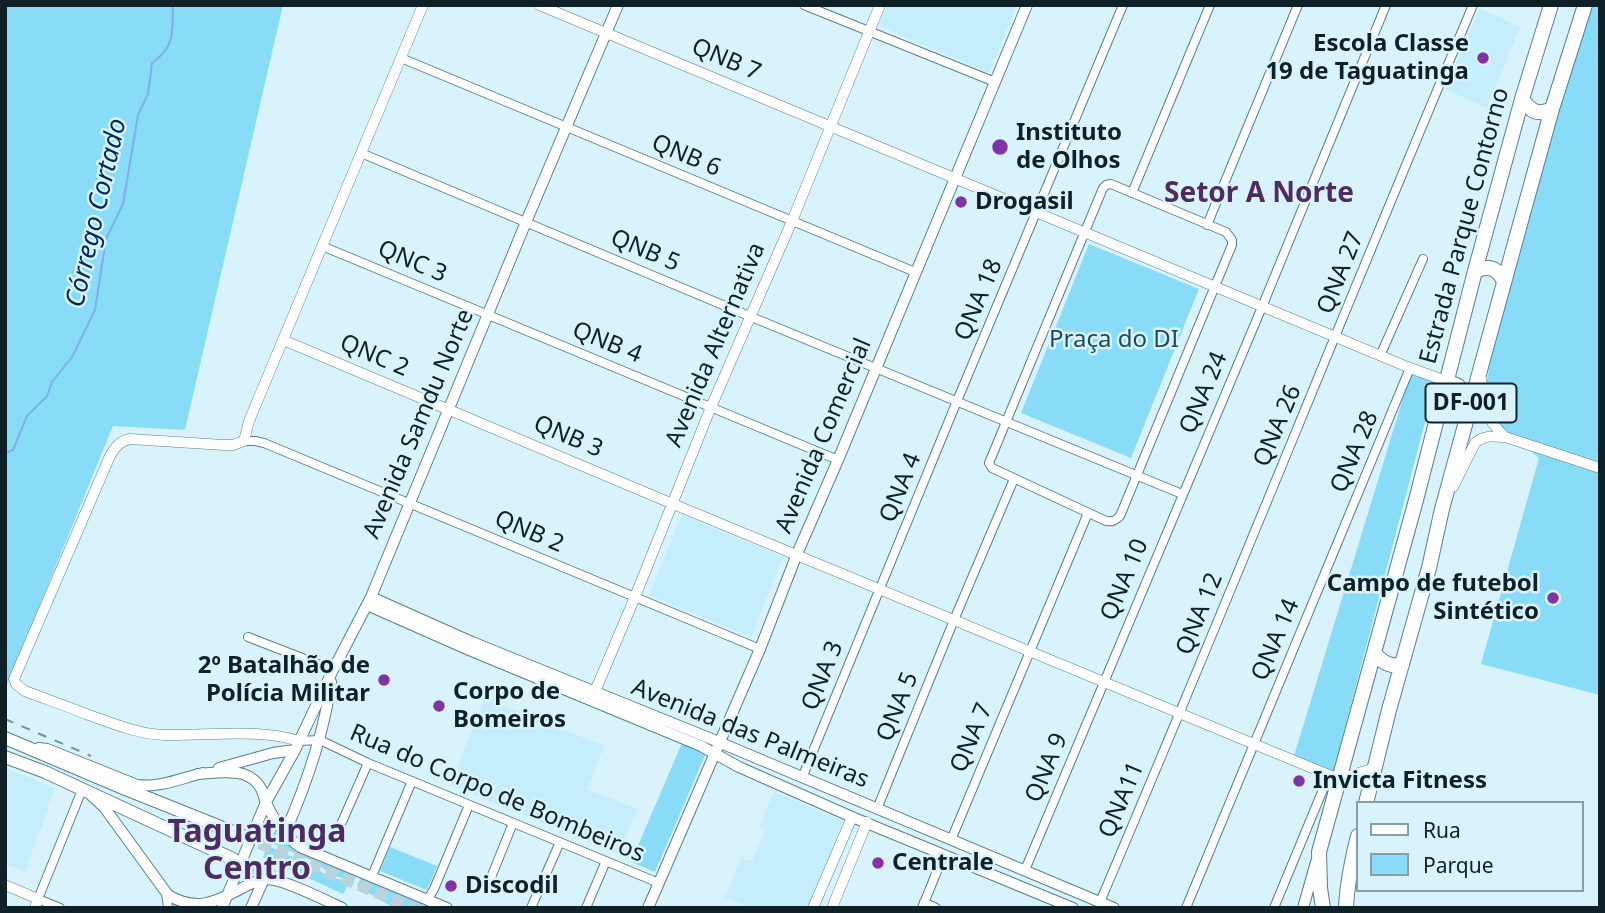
<!DOCTYPE html>
<meta charset="utf-8">
<style>
body{margin:0}
#map{position:relative;width:1605px;height:913px;overflow:hidden;background:#d8f3fb;font-family:"Noto Sans",sans-serif}
canvas{display:block}
.frame{position:absolute;inset:0;border:7px solid #0f2026;pointer-events:none}
.legend{position:absolute;left:1356px;top:801px;width:228px;height:91px;box-sizing:border-box;background:#d8f3fb;border:2px solid #889fa6;margin:0;padding:9px 12px;list-style:none;font-size:21px;color:#0f2026}
.legend li{display:flex;align-items:center;gap:14px;height:35px}
.legend b{width:35px;border:2px solid #889fa6}
</style>
<div id="map">
<canvas width="1605" height="913"></canvas>
<div class="frame"></div>
<ul class="legend">
<li><b style="height:9px;background:#fff"></b>Rua</li>
<li><b style="height:19px;background:#88dcf7"></b>Parque</li>
</ul>
</div>
<script>
const g = document.querySelector('canvas').getContext('2d');
g.lineJoin = 'round';
function fill(path, color) { g.fillStyle = color; g.fill(path, 'evenodd'); }
function trace(path, color, width, dash) { g.strokeStyle = color; g.lineWidth = width; g.lineCap = dash ? 'butt' : 'round'; g.setLineDash(dash || []); g.stroke(path); }
function label(font, color, halo, rows, align = 'center') {
  g.font = font + ' "Noto Sans",sans-serif'; g.lineWidth = 5; g.setLineDash([]); g.textBaseline = 'middle'; g.strokeStyle = halo; g.fillStyle = color; for (const [text, x, y, turn = 0] of rows) {
    g.save(); g.translate(x, y); g.rotate((+turn || 0) * Math.PI / 180); g.textAlign = isNaN(turn) ? turn : align; if (halo) g.strokeText(text, 0, 0); g.fillText(text, 0, 0); g.restore();
  }
}
fill(new Path2D(`
 M 887,5 L 1017,5 L 989,73 L 879,26 Z
 M 1480,8 L 1520,27 L 1487,108 L 1445,89 Z
 M 682,515 L 783,557 L 751,637 L 649,595 Z
 M 485,698 L 604,746 L 587,790 L 638,809 L 618,854 L 450,785 Z
 M 5,768 L 55,788 L 25,872 L 5,864 Z
 M 774,792 L 843,821 L 808,908 L 751,908 L 725,897 L 741,859 L 752,861 L 765,830 L 759,827 Z`), '#c4eefc');
fill(new Path2D(`
 M 5,5 L 283,5 L 185,430 L 113,426 L 5,690 Z
 M 1592,5 L 1600,5 L 1600,695 L 1481,664 L 1539,458 L 1497,425 L 1490,414 L 1486,387 L 1492,350 L 1546,149 Z
 M 1089,244 L 1199,289 L 1131,458 L 1021,413 Z
 M 1411,372 L 1436,380 L 1333,773 L 1294,756 Z
 M 682,743 L 706,753 L 655,872 L 631,862 Z
 M 276,828 L 288,845 L 353,874 L 353,875 L 341,878 L 328,872 L 315,862 L 269,842 Z
 M 268,846 L 314,866 L 327,876 L 346,881 L 348,885 L 343,894 L 263,857 Z
 M 390,847 L 437,866 L 427,890 L 380,871 Z
 M 361,877 L 431,908 L 394,908 L 357,886 Z`), '#88dcf7');
trace(new Path2D(`
 M 5,453 L 13,450 L 27,416 L 47,396 L 52,382 L 72,357 L 95,310 L 106,239 L 123,204 L 138,115 L 148,94 L 152,63 C 176,46 172,32 173,5`), '#80aded', 2);
trace(new Path2D(`
 M 243,836 L 414,908
 M 233,859 L 281,879`), '#bad3db', 12, [12, 6]);
const minor = new Path2D(`
 M 804,5 L 995,82
 M 401,58 L 915,272
 M 361,153 L 749,316 L 1182,494
 M 1111,184 L 1226,232 L 1232,240 L 1232,245 L 1120,516 C 1115,521 1112,522 1106,521 L 992,468 L 989,463 L 1103,188 L 1106,185 Z
 M 1132,193 L 1210,5
 M 1207,225 L 1298,5
 M 322,246 L 838,460
 M 1380,356 L 1423,259
 M 244,441 L 255,441 L 264,443 L 760,649
 M 248,637 L 333,670
 M 299,741 L 320,740 L 368,763 L 659,883
 M 802,778 L 957,401 L 1123,5
 M 877,809 L 954,620 L 1014,479
 M 342,822 L 368,763
 M 951,840 L 1088,513
 M 1025,870 L 1262,307 L 1386,5
 M 372,876 L 412,781
 M 488,885 L 513,823
 M 166,893 L 168,908
 M 428,899 L 434,889 L 469,805
 M 924,902 L 936,908
 M 1100,902 C 1227,604 1347,303 1473,5
 M 60,908 L 38,899 L 82,790
 M 531,908 L 560,842
 M 586,908 L 606,861
 M 922,908 L 944,854
 M 1186,908 L 1410,368
 M 1274,908 L 1329,775`);
const tertiary = new Path2D(`
 M 539,5 L 1410,368 L 1446,381
 M 283,340 L 673,504 L 1329,775 L 1339,779 L 1375,768
 M 1481,379 C 1483,408 1483,415 1505,437
 M 1453,487 L 1475,443 C 1484,435 1494,436 1505,437 L 1600,468
 M 593,696 L 635,597 L 711,407 L 792,221 L 880,5
 M 299,741 C 257,728 208,736 164,735 C 137,734 112,723 86,714 C 66,706 46,699 25,691 L 16,684 L 14,679 L 110,456 C 115,447 120,441 130,439 L 224,445 L 233,445 L 244,441 L 249,421 L 423,5
 M 5,885 L 38,899 L 35,908
 M 813,908 L 852,817
 M 832,908 L 867,822`);
const secondary = new Path2D(`
 M 371,597 L 472,642 L 709,738 L 1114,908
 M 367,605 L 469,650 L 701,746 L 739,767 L 852,817 L 1073,908
 M 39,748 L 47,749 L 137,785 C 160,788 182,778 203,773
 M 219,768 L 273,753 L 295,750
 M 198,774 C 212,773 229,770 243,774 C 249,776 257,781 260,787 C 263,791 264,798 266,803 C 274,820 285,836 300,847 L 447,908
 M 92,796 L 104,807 L 168,895 C 198,913 217,901 246,886 C 253,883 259,879 267,879 C 283,879 325,900 342,908
 M 285,833 C 306,785 324,735 331,682
 M 222,908 L 266,802 L 295,750 L 333,670 L 371,597 L 526,222 L 618,5
 M 251,908 L 264,879
 M 648,908 L 760,649 L 797,554 L 838,460 L 1027,5
 M 1303,908 L 1316,862`);
const primary = new Path2D(`
 M 5,738 L 123,788 L 243,836
 M 5,757 L 45,772 L 233,859`);
const trunk = new Path2D(`
 M 1522,99 C 1530,111 1538,116 1552,109
 M 1475,271 C 1489,265 1498,268 1504,282
 M 1446,381 L 1458,386 L 1471,402
 M 1374,653 C 1382,662 1389,667 1402,665
 M 1366,803 L 1389,710 L 1429,568 L 1442,509 L 1524,210 L 1552,109 L 1585,5
 M 1323,908 L 1320,888 L 1319,852 L 1416,500 L 1475,271 L 1522,99 L 1551,5
 M 1346,908 C 1347,883 1352,860 1358,836`);
trace(minor, '#57808d', 10);
trace(tertiary, '#57808d', 11);
trace(secondary, '#57808d', 12);
trace(primary, '#57808d', 14);
trace(trunk, '#57808d', 16);
trace(minor, '#fff', 8);
trace(tertiary, '#fff', 10);
trace(secondary, '#fff', 10);
trace(primary, '#fff', 12);
trace(trunk, '#fff', 14);
trace(new Path2D(`
 M 5,719 L 91,756`), '#798f96', 2, [9, 9]);
for (const [x, y, r, color] of [
 [1483,58,7,"#8033a4"],
 [1000,147,9,"#8033a4"],
 [961,202,7,"#8033a4"],
 [1553,598,7,"#8033a4"],
 [384,680,7,"#8033a4"],
 [439,706,7,"#8033a4"],
 [1299,781,7,"#8033a4"],
 [878,863,7,"#8033a4"],
 [451,886,7,"#8033a4"]
]) { const dot = new Path2D(); dot.arc(x, y, r, 0, 2 * Math.PI); g.fillStyle = color; g.fill(dot); trace(dot, '#d8f3fb', 2.5); }
for (const [x, y, w] of [
 [1471,403,91]
]) { const box = new Path2D(); box.roundRect(x - w / 2, y - 19.5, w, 39, 5); g.fillStyle = '#d8f3fb'; g.fill(box); trace(box, '#0f2026', 2); }
label('bold 23px', '#0f2026', null, [
 ["DF-001",1471,403]
]);
label('bold 24px', '#0f2026', '#d8f3fb', [
 ["Escola Classe",1469,44,"right"],
 ["19 de Taguatinga",1469,72,"right"],
 ["Instituto",1016,133],
 ["de Olhos",1016,161],
 ["Drogasil",975,202],
 ["Campo de futebol",1539,584,"right"],
 ["Sintético",1539,612,"right"],
 ["2º Batalhão de",370,666,"right"],
 ["Polícia Militar",370,694,"right"],
 ["Corpo de",453,692],
 ["Bomeiros",453,720],
 ["Invicta Fitness",1313,781],
 ["Centrale",892,863],
 ["Discodil",465,886]
], 'left');
label('24px', '#0f2026', '#d8f3fb', [
 ["QNB 7",726,60,23],
 ["QNB 6",686,156,23],
 ["Estrada Parque Contorno",1465,226,-75],
 ["QNB 5",645,251,23],
 ["QNC 3",412,262,23],
 ["QNA 27",1341,273,-68],
 ["QNA 18",979,300,-67],
 ["QNB 4",607,343,22],
 ["Avenida Alternativa",716,345,-67],
 ["QNC 2",374,356,23],
 ["QNA 24",1204,393,-67],
 ["Avenida Samdu Norte",419,424,-67],
 ["QNA 26",1278,426,-67],
 ["Avenida Comercial",824,436,-67],
 ["QNB 3",568,437,23],
 ["QNA 28",1355,452,-67],
 ["QNA 4",901,488,-68],
 ["QNB 2",529,532,23],
 ["QNA 10",1125,580,-67],
 ["QNA 12",1200,614,-68],
 ["QNA 14",1276,640,-67],
 ["QNA 3",823,676,-68],
 ["QNA 5",898,707,-68],
 ["Avenida das Palmeiras",750,734,22],
 ["QNA 7",972,738,-67],
 ["QNA 9",1047,768,-67],
 ["Rua do Corpo de Bombeiros",497,794,23],
 ["QNA11",1122,800,-67]
]);
label('24px', '#1d4b59', '#d8f3fb', [
 ["Praça do DI",1114,340]
]);
label('italic 26px', '#00285f', '#d8f3fb', [
 ["Córrego Cortado",97,213,-77]
]);
label('bold 28px', '#4f2b62', '#d8f3fb', [
 ["Setor A Norte",1259,194]
]);
label('bold 32px', '#4f2b62', '#d8f3fb', [
 ["Taguatinga",257,833],
 ["Centro",257,870]
]);
</script>
